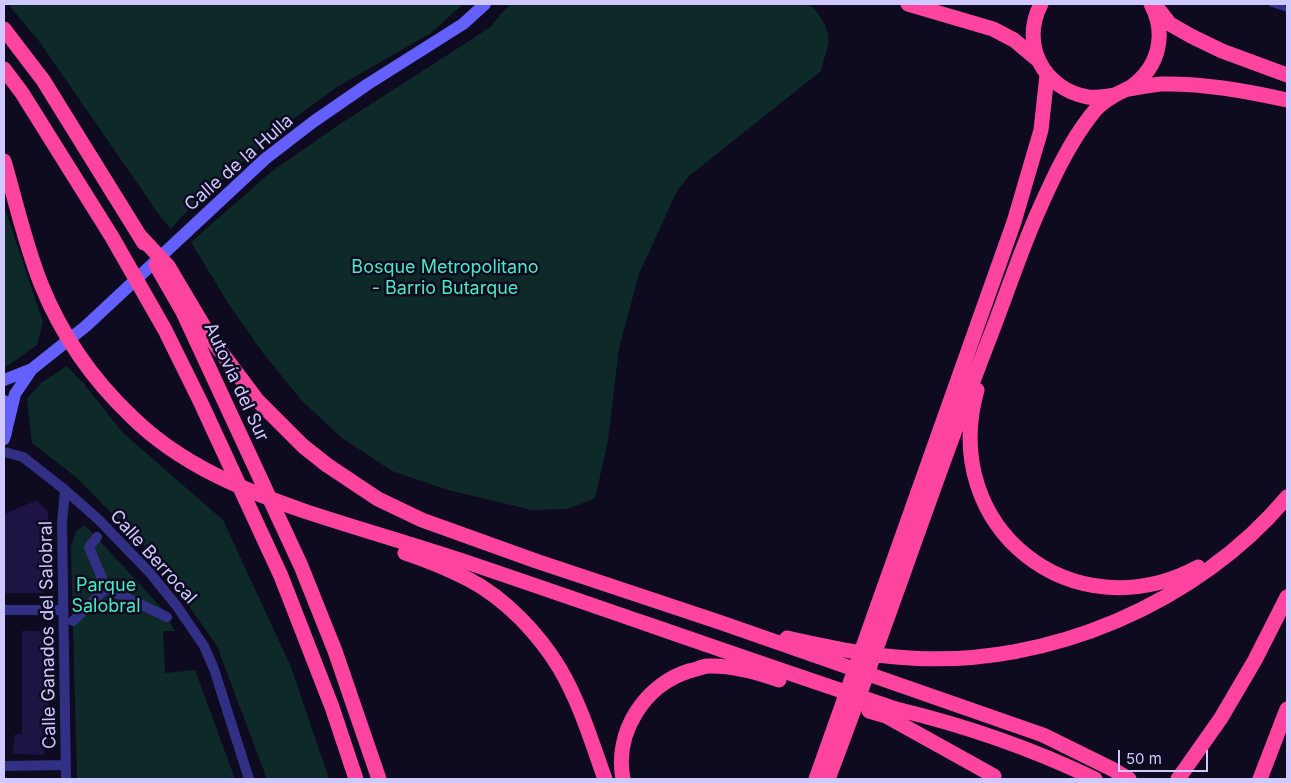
<!DOCTYPE html>
<meta charset="utf-8">
<style>
body{margin:0}
#map{position:relative;width:1291px;height:783px;overflow:hidden;background:#0e0a20;font-family:Inter,sans-serif}
canvas{display:block}
.frame{position:absolute;inset:0;border:5px solid #cfc9ff;pointer-events:none}
.scale{position:absolute;left:1118px;top:750px;width:90px;height:22px;box-sizing:border-box;border:2px solid #cfc9ff;border-top:0;padding-left:6px;font-size:15px;line-height:18px;white-space:nowrap;color:#cfc9ff;-webkit-text-stroke:4px #0e0a20;paint-order:stroke}
</style>
<div id="map">
<canvas width="1291" height="783"></canvas>
<div class="frame"></div>
<div class="scale">50 m</div>
</div>
<script>
const g = document.querySelector('canvas').getContext('2d');
g.lineJoin = 'round';
function fill(path, color) { g.fillStyle = color; g.fill(path, 'evenodd'); }
function trace(path, color, width, dash) { g.strokeStyle = color; g.lineWidth = width; g.lineCap = dash ? 'butt' : 'round'; g.setLineDash(dash || []); g.stroke(path); }
function label(font, color, halo, rows, align = 'center') {
  g.font = font + ' Inter,sans-serif'; g.lineWidth = 5; g.setLineDash([]); g.textBaseline = 'middle'; g.strokeStyle = halo; g.fillStyle = color; for (const [text, x, y, turn = 0] of rows) {
    g.save(); g.translate(x, y); g.rotate((+turn || 0) * Math.PI / 180); g.textAlign = isNaN(turn) ? turn : align; if (halo) g.strokeText(text, 0, 0); g.fillText(text, 0, 0); g.restore();
  }
}
fill(new Path2D(`
 M 8,4 L 463,4 L 431,33 L 337,87 L 277,131 L 180,218 L 171,229 L 160,216 L 39,41 Z
 M 510,4 L 808,4 C 814,8 817,12 821,18 C 835,41 826,48 821,71 L 689,176 L 677,191 L 639,274 L 619,348 L 608,441 L 595,498 L 568,509 L 532,510 L 448,490 L 392,471 L 342,438 L 302,401 L 263,353 L 228,303 L 191,242 L 271,172 L 337,126 L 489,28 Z
 M 4,206 L 43,322 L 37,345 L 4,368 Z
 M 67,366 L 84,384 L 123,433 L 223,520 L 291,667 L 329,779 L 267,779 L 217,646 L 153,555 L 76,477 L 32,443 L 27,399 L 41,383 Z
 M 85,525 L 160,606 L 175,631 L 163,631 L 165,673 L 195,670 L 235,779 L 77,779 L 71,547 L 76,531 Z`), '#0d2a29');
fill(new Path2D(`
 M 37,500 L 48,512 L 44,593 L 4,593 L 4,514 Z
 M 22,631 L 38,631 L 48,641 L 48,746 L 45,746 L 44,755 L 13,754 L 14,735 L 22,734 Z`), '#1d1443');
trace(new Path2D(`
 M 1271,4 L 1287,9`), '#323084', 5);
trace(new Path2D(`
 M 4,452 L 23,457 L 65,490 L 99,520 L 150,573 L 176,605 L 204,646 L 214,669 L 249,779
 M 65,490 L 62,524 L 66,779
 M 106,588 L 167,617
 M 4,610 L 62,610
 M 73,621 L 106,588 L 89,547 L 97,537
 M 4,766 L 66,765`), '#323084', 10);
trace(new Path2D(`
 M 4,380 L 32,369 L 86,326 L 265,159 L 313,122 L 368,84 L 463,24 L 485,4
 M 4,401 C 9,414 9,425 4,439
 M 8,423 L 15,394 L 32,369`), '#6360ff', 12);
trace(new Path2D(`
 M 908,4 L 993,29 L 1014,40 L 1038,60
 M 1041,4 C 1020,44 1043,89 1088,97 C 1096,98 1107,96 1115,95
 M 1156,6 L 1170,24 L 1191,36 L 1222,51 L 1287,75
 M 4,29 L 43,80 L 144,243
 M 4,69 L 22,93 L 112,237 L 165,330 L 201,403 L 281,576 L 332,707 L 356,779
 M 1130,89 C 1140,87 1150,85 1161,84 C 1203,83 1246,91 1287,100
 M 4,161 C 16,202 25,244 41,284 C 61,334 93,380 132,417 C 181,465 243,490 307,512 C 362,530 418,546 472,564 C 614,612 754,662 896,709 C 963,725 1033,749 1095,779
 M 140,236 L 168,266 L 212,340 L 257,400 L 303,446 L 327,465 L 378,499 L 422,520 L 536,561 L 722,623 L 1043,735 L 1112,769 L 1129,779
 M 156,265 L 183,312 L 301,566 L 335,651 L 379,779
 M 977,390 C 938,528 1073,634 1198,567
 M 405,553 C 426,560 448,569 468,579 C 505,598 539,634 560,669 C 580,703 592,743 605,779
 M 787,638 C 828,647 868,656 910,658 C 1049,667 1198,603 1287,497
 M 869,711 L 886,716 L 994,776
 M 623,779 C 614,733 644,685 689,671 C 695,670 701,667 707,666 C 731,665 757,672 779,680
 M 816,779 L 1014,222 L 1041,130 L 1047,75
 M 828,779 C 885,630 935,478 993,329 C 1008,290 1021,250 1038,212 C 1053,178 1069,143 1092,114 C 1097,107 1108,99 1115,95 C 1120,92 1126,90 1131,87 C 1159,67 1167,34 1151,4
 M 1178,779 L 1221,718 L 1255,660 L 1287,597
 M 1260,779 L 1287,709`), '#ff449f', 15);
label('18px', '#cfc9ff', '#0e0a20', [
 ["Calle de la Hulla",239,163,-41],
 ["Autovía del Sur",236,382,65],
 ["Calle Berrocal",153,557,48],
 ["Calle Ganados del Salobral",48,635,-91]
]);
label('18px', '#48ebc1', '#0e0a20', [
 ["Bosque Metropolitano",445,268],
 ["- Barrio Butarque",445,289],
 ["Parque",106,586],
 ["Salobral",106,607]
]);
</script>
